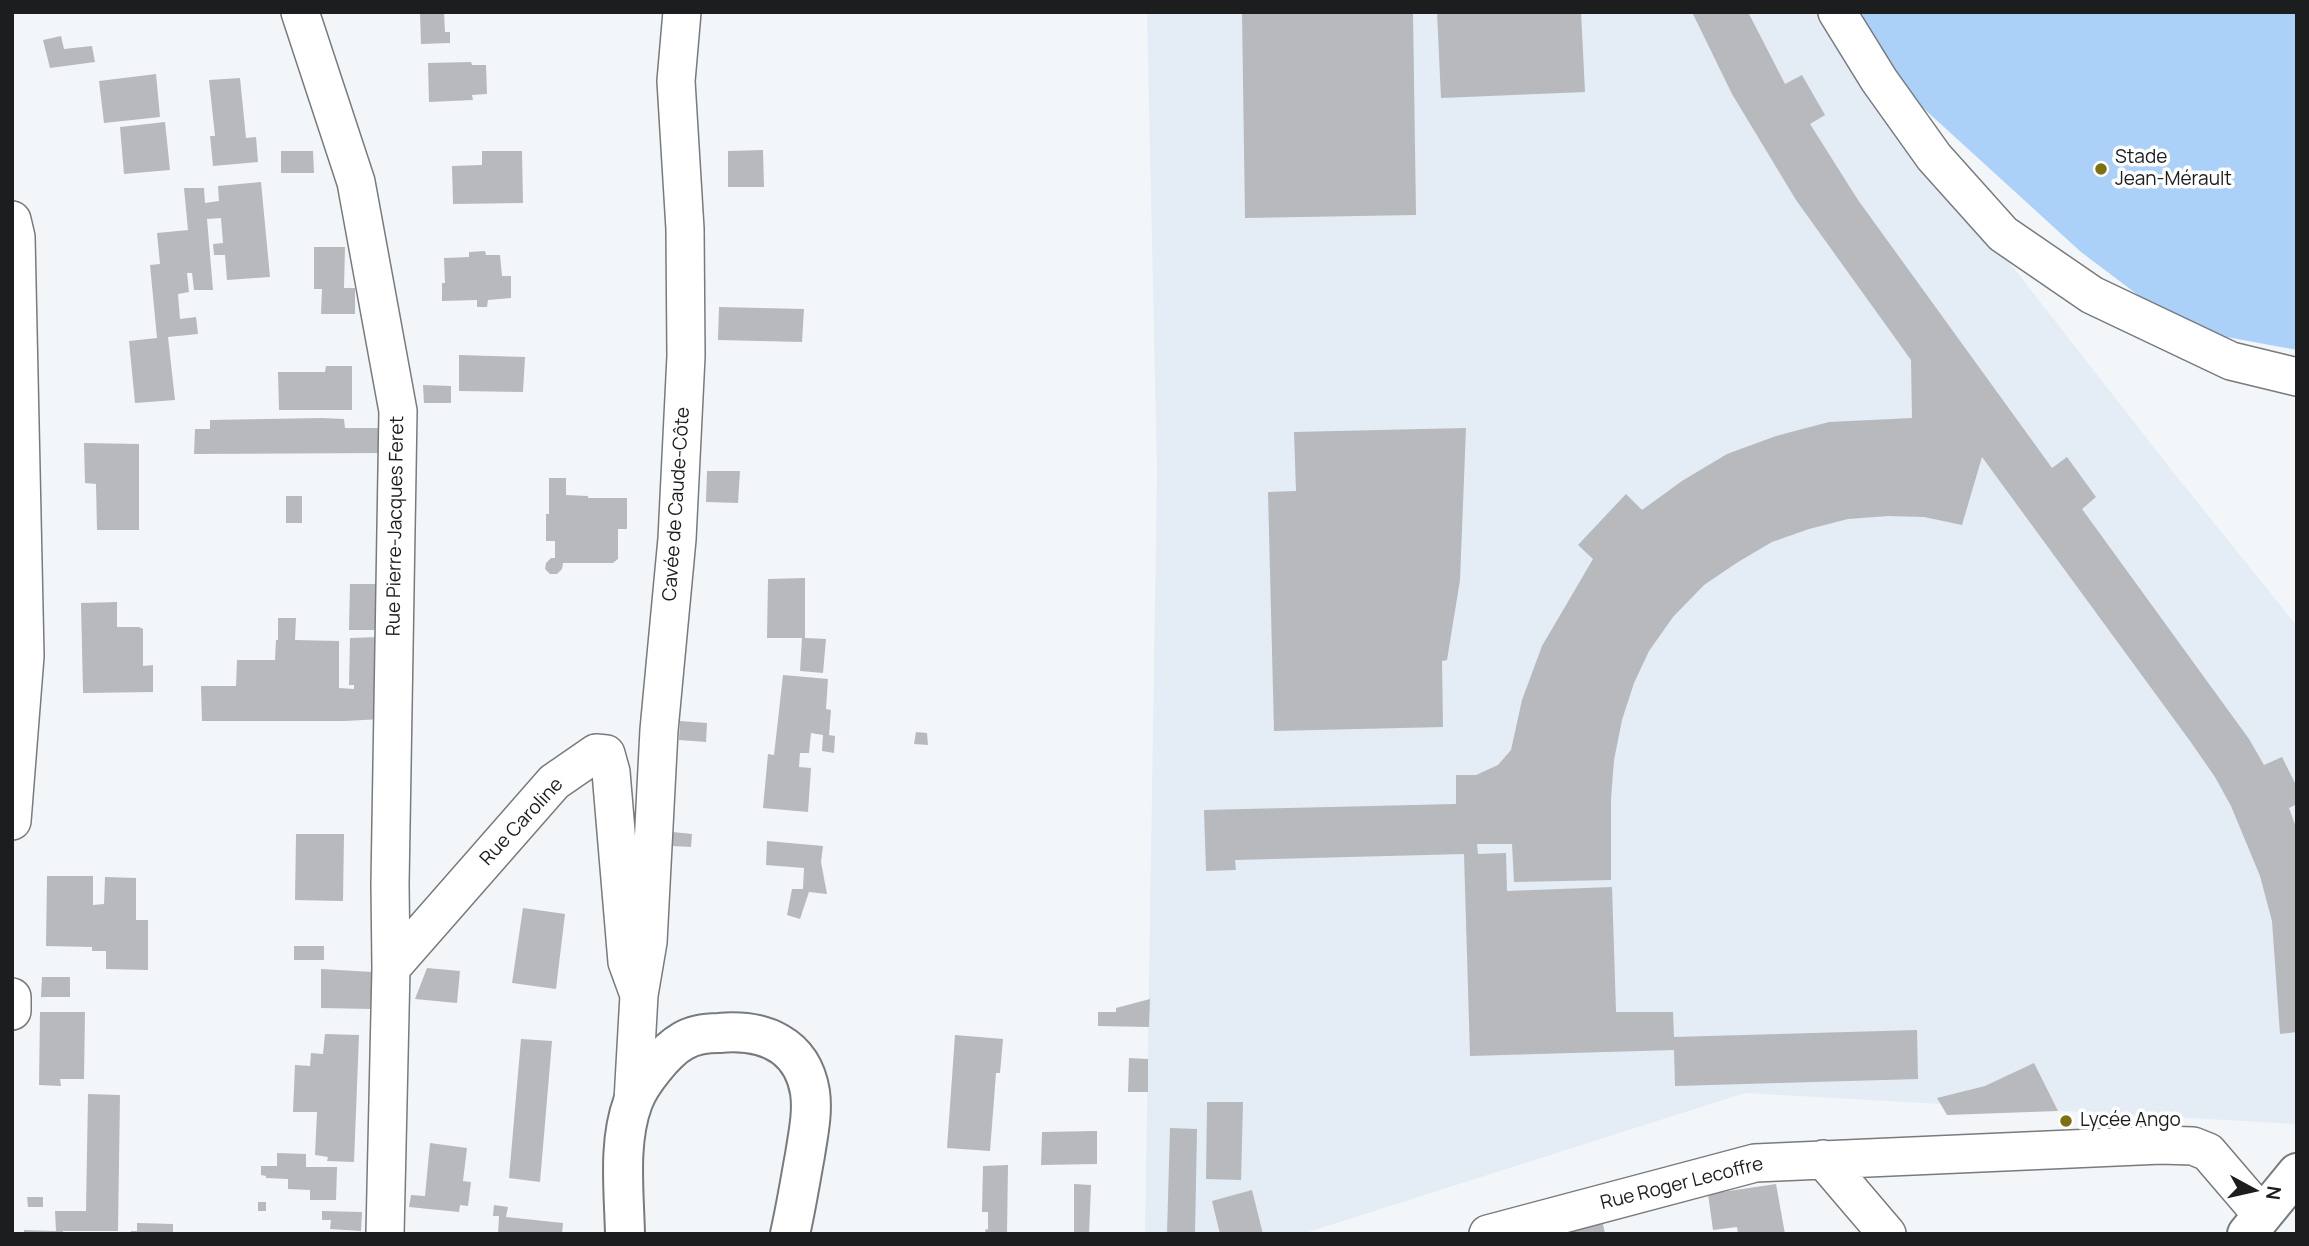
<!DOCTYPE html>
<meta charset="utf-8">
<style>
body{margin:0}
#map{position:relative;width:2309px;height:1246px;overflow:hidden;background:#f3f6f9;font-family:Manrope,sans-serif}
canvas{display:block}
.frame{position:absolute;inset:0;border:14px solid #1c1d1f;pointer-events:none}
.north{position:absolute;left:2218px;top:1155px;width:70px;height:70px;-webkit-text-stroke:5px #fff;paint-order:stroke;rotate:98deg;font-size:19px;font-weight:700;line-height:28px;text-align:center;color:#1c1d1f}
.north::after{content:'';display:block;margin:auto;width:24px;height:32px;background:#1c1d1f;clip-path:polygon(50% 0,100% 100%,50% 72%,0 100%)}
</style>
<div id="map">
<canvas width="2309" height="1246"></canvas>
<div class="frame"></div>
<div class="north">N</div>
</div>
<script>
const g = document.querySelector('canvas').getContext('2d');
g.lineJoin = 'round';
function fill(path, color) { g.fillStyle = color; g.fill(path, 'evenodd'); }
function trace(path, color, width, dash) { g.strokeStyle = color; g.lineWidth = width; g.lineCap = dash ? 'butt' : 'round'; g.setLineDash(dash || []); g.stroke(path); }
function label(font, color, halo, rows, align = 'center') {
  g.font = font + ' Manrope,sans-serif'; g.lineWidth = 7; g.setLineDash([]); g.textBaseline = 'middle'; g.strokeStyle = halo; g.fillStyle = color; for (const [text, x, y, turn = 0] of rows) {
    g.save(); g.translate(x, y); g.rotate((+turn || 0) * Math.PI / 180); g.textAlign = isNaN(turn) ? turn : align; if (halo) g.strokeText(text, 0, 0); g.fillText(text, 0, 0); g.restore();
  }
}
fill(new Path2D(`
 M 1147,12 L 1835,12 L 1852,61 L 2173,472 L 2297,626 L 2297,1124 L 1745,1093 L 1302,1234 L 1145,1234 L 1157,473 Z`), '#e4ecf5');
fill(new Path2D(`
 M 1862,12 L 2297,12 L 2297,350 L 2183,329 L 2081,252 L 1876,65 Z`), '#acd1f9');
fill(new Path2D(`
 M 420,12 L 444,12 L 445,32 L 450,32 L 450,43 L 421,44 Z
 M 1242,12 L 1413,12 L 1416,215 L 1245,218 Z
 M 1437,12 L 1581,12 L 1585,92 L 1441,98 Z
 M 1692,12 L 1748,12 L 1785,84 L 1802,75 L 1825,115 L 1810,124 L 1858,200 L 2052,468 L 2067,457 L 2096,497 L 2082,509 L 2249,739 L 2264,765 L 2282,757 L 2297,787 L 2297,804 L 2289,808 L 2297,830 L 2297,1032 L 2280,1034 L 2272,921 L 2260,876 L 2231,806 L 2215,777 L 2190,741 L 1982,457 L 1962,525 L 1924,517 L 1888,516 L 1848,519 L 1809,529 L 1772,542 L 1738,562 L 1704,585 L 1673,617 L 1649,651 L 1634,683 L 1622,720 L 1614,760 L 1611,799 L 1611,880 L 1514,882 L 1512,844 L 1477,844 L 1478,854 L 1506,853 L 1507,891 L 1612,887 L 1616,1012 L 1673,1012 L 1674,1037 L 1917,1030 L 1918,1079 L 1675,1086 L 1674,1050 L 1470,1056 L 1464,854 L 1235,860 L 1236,870 L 1206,871 L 1204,810 L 1456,804 L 1456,775 L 1476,775 L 1498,765 L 1511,750 L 1522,700 L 1542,646 L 1593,559 L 1578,545 L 1626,494 L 1642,510 L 1682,481 L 1727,454 L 1776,436 L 1829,422 L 1912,418 L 1911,360 L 1796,200 L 1732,94 Z
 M 61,36 L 64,49 L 92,46 L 95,62 L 50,68 L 43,40 Z
 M 471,62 L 472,65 L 486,65 L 487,94 L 472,95 L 473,100 L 429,102 L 428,63 Z
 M 156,74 L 160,117 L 104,123 L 99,81 Z
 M 240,78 L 246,138 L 256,137 L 258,162 L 213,166 L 210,136 L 215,136 L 209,80 Z
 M 165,122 L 170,170 L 124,174 L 120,127 Z
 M 763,150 L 764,187 L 728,187 L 728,151 Z
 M 281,151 L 313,151 L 314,173 L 281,173 Z
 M 482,151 L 522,151 L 523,203 L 453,204 L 452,166 L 482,165 Z
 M 261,182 L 270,277 L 227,280 L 225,255 L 214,255 L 213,244 L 223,243 L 221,218 L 207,219 L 213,290 L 194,290 L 192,273 L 187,273 L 189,292 L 178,294 L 180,319 L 196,317 L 198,334 L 168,337 L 175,400 L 135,403 L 129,341 L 157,338 L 150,265 L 160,264 L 157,233 L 188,230 L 184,188 L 204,188 L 205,203 L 219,201 L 218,186 Z
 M 314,247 L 345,247 L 344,288 L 355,288 L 355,314 L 321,314 L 322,289 L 314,289 Z
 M 485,251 L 486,255 L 500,255 L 502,276 L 511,276 L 511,298 L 488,300 L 487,307 L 477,307 L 477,300 L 442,301 L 442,283 L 445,283 L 444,258 L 469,257 L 469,252 Z
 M 719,307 L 804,309 L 802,342 L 718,340 Z
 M 459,355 L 525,357 L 523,392 L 459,391 Z
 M 326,366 L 352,366 L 352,410 L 279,410 L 278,372 L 325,372 Z
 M 423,385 L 451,386 L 451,403 L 424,403 Z
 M 322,418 L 344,419 L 345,428 L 384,428 L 384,453 L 194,454 L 195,429 L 210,429 L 210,420 Z
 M 1466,428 L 1460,580 L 1447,660 L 1442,661 L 1443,727 L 1274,731 L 1268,492 L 1296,491 L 1294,432 Z
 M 84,443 L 139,444 L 139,530 L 97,530 L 96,484 L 85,483 Z
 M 707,471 L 740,471 L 738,503 L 706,502 Z
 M 549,478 L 566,478 L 566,495 L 588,496 L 588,498 L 627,498 L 627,529 L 618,529 L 618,559 L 613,563 L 563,563 L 562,569 L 557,574 L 550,574 L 545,569 L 546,563 L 551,558 L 555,558 L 555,541 L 546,541 L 546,514 L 549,514 Z
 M 286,496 L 302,496 L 302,523 L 286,523 Z
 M 805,578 L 805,638 L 826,639 L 823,673 L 800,671 L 802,638 L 767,638 L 768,579 Z
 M 350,584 L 380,584 L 379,630 L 349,630 Z
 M 117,602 L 117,627 L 139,627 L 143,629 L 143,666 L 153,665 L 153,692 L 83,693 L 81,603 Z
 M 278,618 L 296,618 L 295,640 L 339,641 L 339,688 L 354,689 L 354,685 L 349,685 L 350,638 L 380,637 L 382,719 L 345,721 L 202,721 L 201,686 L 236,686 L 237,660 L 275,660 L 276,640 L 278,640 Z
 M 783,675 L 828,679 L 826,709 L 831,710 L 829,735 L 835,736 L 834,753 L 822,751 L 823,735 L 811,733 L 809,753 L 800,753 L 799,767 L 811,768 L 808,812 L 763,808 L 768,754 L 774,755 Z
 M 680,721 L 707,723 L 706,742 L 679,740 Z
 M 916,732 L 927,733 L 928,745 L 914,744 Z
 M 673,832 L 692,834 L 691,847 L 672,846 Z
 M 296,834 L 344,834 L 343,901 L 295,900 Z
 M 767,841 L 823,846 L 821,862 L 827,894 L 809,892 L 800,919 L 787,915 L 792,889 L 803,889 L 804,868 L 766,865 Z
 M 47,876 L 93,876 L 93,905 L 104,904 L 105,877 L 136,878 L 136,920 L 148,920 L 148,970 L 106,969 L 106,951 L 92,951 L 92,947 L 46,946 Z
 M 523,908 L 565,914 L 556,989 L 512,983 Z
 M 294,946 L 324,946 L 324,960 L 294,960 Z
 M 427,968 L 460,971 L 457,1003 L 415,999 Z
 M 321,969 L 373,972 L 372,1009 L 321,1008 Z
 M 42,977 L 70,977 L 70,997 L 41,997 Z
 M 1150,999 L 1149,1027 L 1098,1026 L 1098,1012 L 1116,1012 L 1116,1008 Z
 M 40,1012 L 85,1012 L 84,1079 L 60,1079 L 61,1086 L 39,1085 Z
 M 325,1034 L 359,1035 L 354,1162 L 327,1161 L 328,1157 L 315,1155 L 317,1112 L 293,1112 L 295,1065 L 310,1066 L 311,1053 L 323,1054 Z
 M 955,1035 L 1003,1039 L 1000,1073 L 996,1073 L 990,1151 L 947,1148 Z
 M 521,1039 L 552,1041 L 540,1182 L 509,1178 Z
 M 1129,1058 L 1148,1059 L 1148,1092 L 1128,1092 Z
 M 2034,1063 L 2058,1111 L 1947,1115 L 1937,1098 L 1985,1086 Z
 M 88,1094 L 120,1095 L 118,1231 L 63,1231 L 63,1234 L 24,1234 L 24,1230 L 56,1231 L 55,1211 L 86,1211 Z
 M 1207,1102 L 1243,1102 L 1241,1180 L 1206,1179 Z
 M 1170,1128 L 1197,1129 L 1195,1234 L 1167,1234 Z
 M 1097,1131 L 1097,1164 L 1041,1165 L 1042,1132 Z
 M 430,1143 L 467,1148 L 463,1181 L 471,1182 L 468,1206 L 460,1205 L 459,1212 L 409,1207 L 411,1195 L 425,1196 Z
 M 277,1153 L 306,1154 L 306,1167 L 337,1167 L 336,1200 L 310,1200 L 310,1190 L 288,1189 L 288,1179 L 266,1178 L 266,1176 L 261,1175 L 261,1166 L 277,1166 Z
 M 1008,1165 L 1007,1234 L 986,1234 L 985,1230 L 988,1229 L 988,1212 L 982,1212 L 983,1166 Z
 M 1074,1184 L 1091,1185 L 1089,1234 L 1074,1234 Z
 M 1776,1184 L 1785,1234 L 1738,1234 L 1737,1227 L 1713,1230 L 1708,1194 Z
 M 1252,1190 L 1263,1234 L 1220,1234 L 1212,1201 Z
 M 27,1197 L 43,1197 L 43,1207 L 28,1207 Z
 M 258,1202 L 266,1202 L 266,1211 L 258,1211 Z
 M 494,1205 L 508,1207 L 506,1217 L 563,1223 L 562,1234 L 498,1234 L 499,1216 L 493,1216 Z
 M 322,1211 L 362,1212 L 361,1231 L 330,1229 L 331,1220 L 322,1220 Z
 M 137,1223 L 173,1224 L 173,1234 L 131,1234 L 131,1231 L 137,1231 Z
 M 1603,1224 L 1605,1234 L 1563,1234 L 1562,1230 Z`), '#b7b9bd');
const minor = new Path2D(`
 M 300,12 L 356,182 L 398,411 L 390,884 L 391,968
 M 1837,12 L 1879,80 L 1934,157 L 2003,234 L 2092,295 L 2231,361 L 2297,377
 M 12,220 L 16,237 L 25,656 L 12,821
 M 639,995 L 648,942 L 659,730 L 677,539 L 686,356 L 685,229 L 676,81 L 682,12
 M 12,997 L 12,1011
 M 1823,1159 L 1887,1234
 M 385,1234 L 391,968 L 554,782 L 596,753 L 606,754 L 611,772 L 627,962 L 639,995 L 633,1101
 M 1488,1234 L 1755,1163 L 2161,1145 L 2193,1146 L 2208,1152 L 2262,1215`);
const major = new Path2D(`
 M 625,1234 C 624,1191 618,1142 633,1102 C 640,1083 665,1051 683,1041 C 693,1035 708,1033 719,1033 C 763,1029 802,1044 810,1092 C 813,1113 808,1135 805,1155 C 800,1182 796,1208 790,1234
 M 2247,1234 L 2297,1173`);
trace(minor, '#787a7d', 40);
trace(major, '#787a7d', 42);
trace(minor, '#fff', 37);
trace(major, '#fff', 38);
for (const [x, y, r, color] of [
 [2101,169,7,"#7d700f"],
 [2066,1121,7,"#7d700f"]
]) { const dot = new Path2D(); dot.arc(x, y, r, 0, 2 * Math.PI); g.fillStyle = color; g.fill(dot); trace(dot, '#fff', 2.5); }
label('19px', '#1c1d1f', '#fff', [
 ["Stade",2115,158],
 ["Jean-Mérault",2115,180],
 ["Lycée Ango",2080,1121]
], 'left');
label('19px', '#1c1d1f', '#fff', [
 ["Cavée de Caude-Côte",677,504,-86],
 ["Rue Pierre-Jacques Feret",396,526,-89],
 ["Rue Caroline",522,822,-47],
 ["Rue Roger Lecoffre",1682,1184,-14]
]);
</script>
